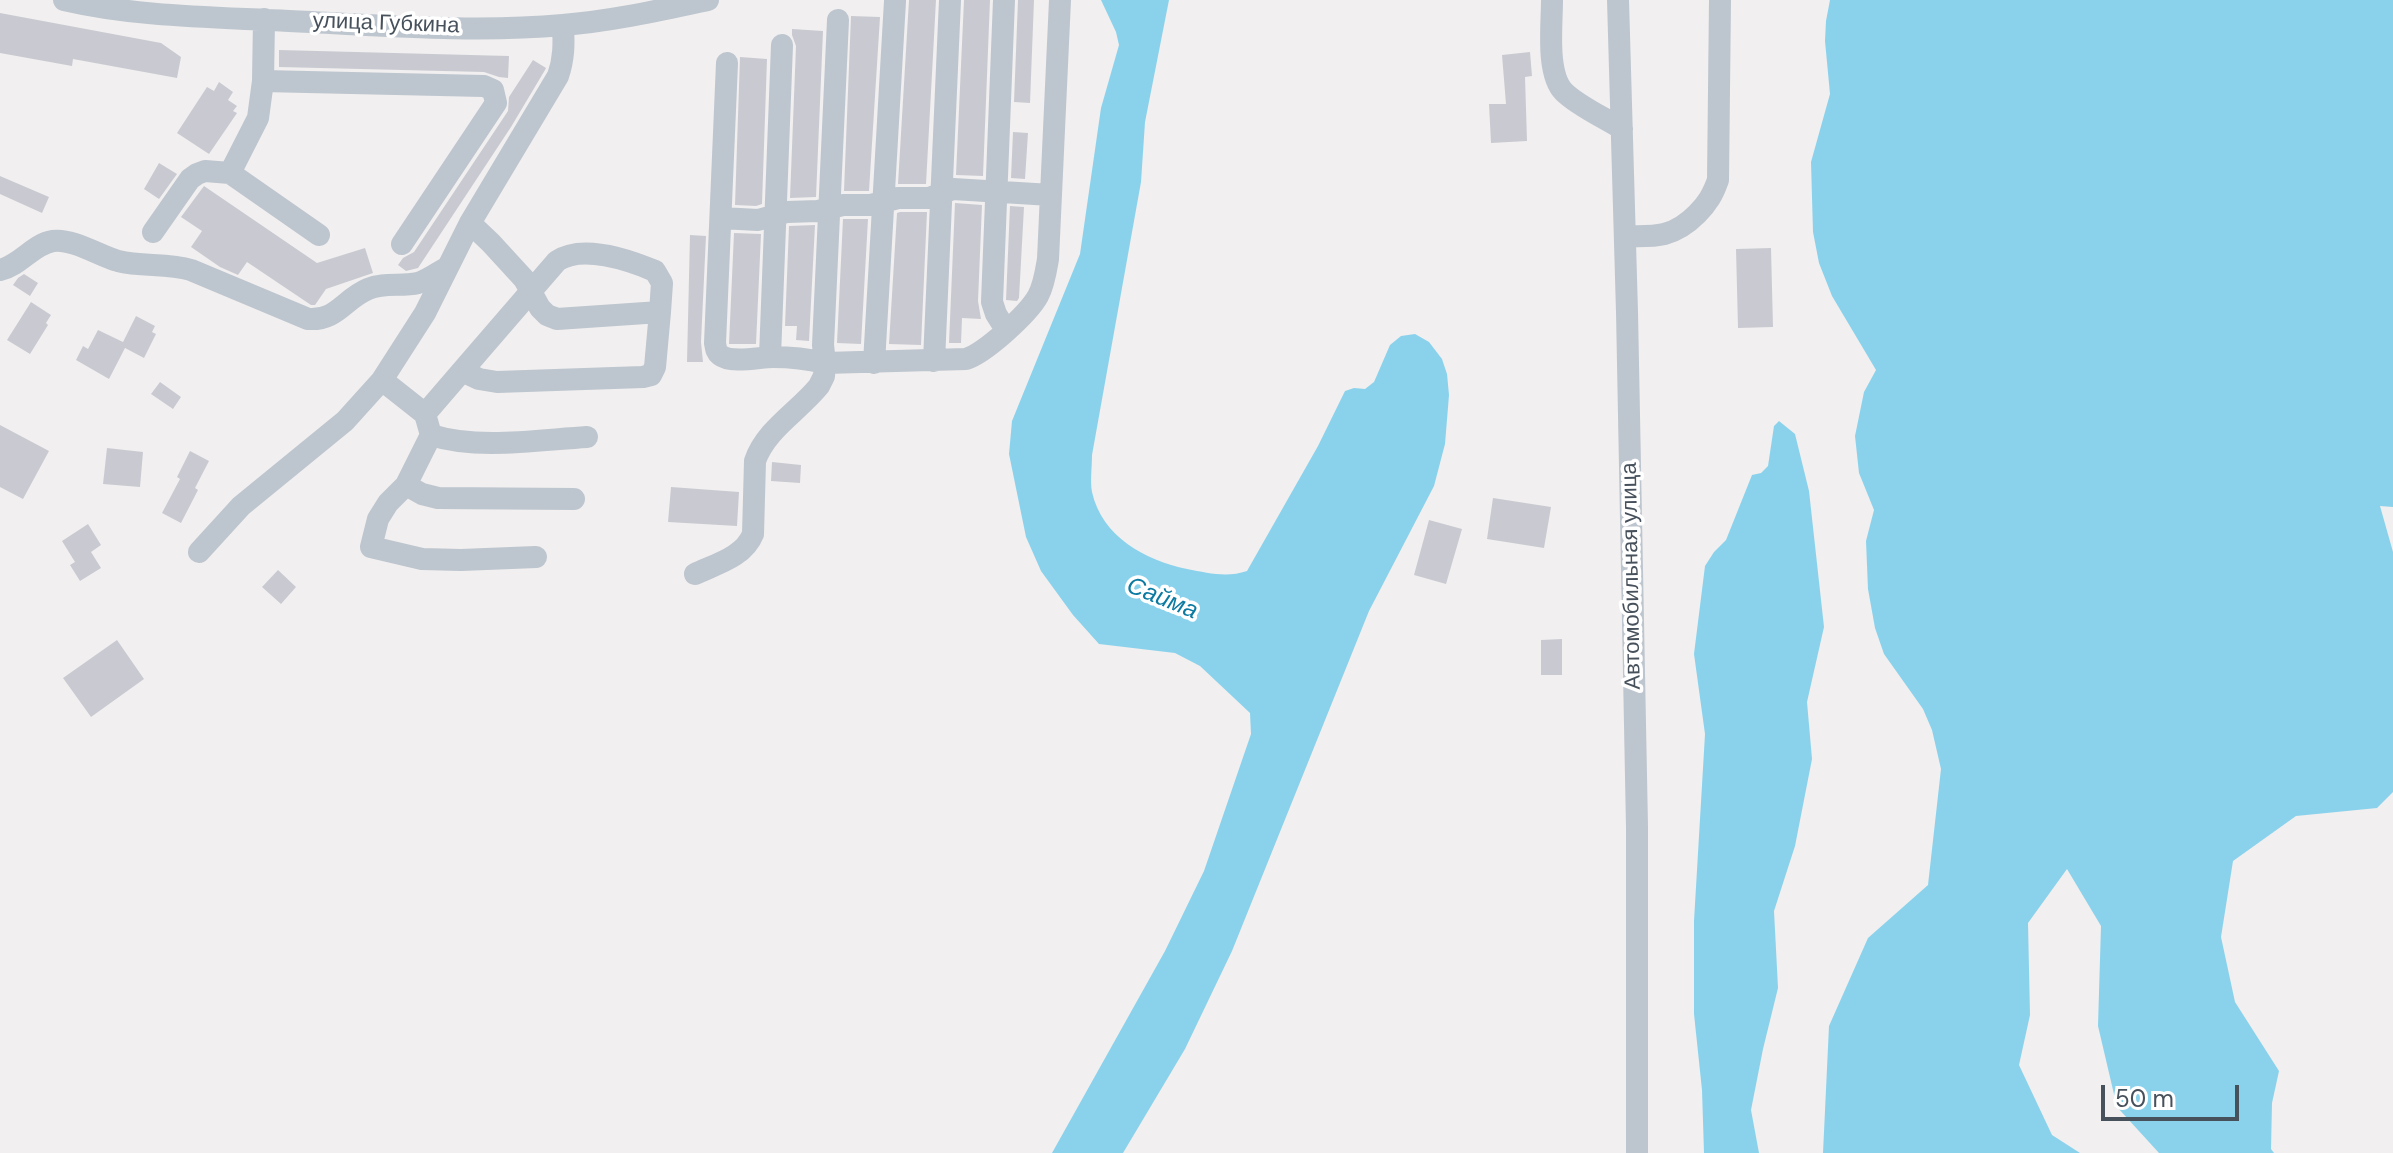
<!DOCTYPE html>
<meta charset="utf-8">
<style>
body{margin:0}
#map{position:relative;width:2393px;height:1153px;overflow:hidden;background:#f1efef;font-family:"DM Sans",sans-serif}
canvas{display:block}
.scale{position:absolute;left:2101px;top:1085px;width:138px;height:36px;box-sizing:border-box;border:4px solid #47515c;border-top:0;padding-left:10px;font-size:24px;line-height:28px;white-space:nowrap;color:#47515c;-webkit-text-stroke:6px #fff;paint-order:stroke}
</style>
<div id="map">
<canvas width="2393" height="1153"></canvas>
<div class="scale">50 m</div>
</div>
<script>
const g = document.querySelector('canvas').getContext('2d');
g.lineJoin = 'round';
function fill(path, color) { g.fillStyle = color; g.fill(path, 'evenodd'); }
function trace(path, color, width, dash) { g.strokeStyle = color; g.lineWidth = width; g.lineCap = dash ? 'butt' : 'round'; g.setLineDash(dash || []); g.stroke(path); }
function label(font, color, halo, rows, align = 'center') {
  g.font = font + ' "DM Sans",sans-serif'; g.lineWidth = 7; g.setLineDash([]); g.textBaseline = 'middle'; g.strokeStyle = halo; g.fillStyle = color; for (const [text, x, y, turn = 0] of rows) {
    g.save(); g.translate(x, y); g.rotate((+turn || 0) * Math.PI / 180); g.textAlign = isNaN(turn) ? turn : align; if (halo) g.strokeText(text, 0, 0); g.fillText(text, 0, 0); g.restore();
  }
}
fill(new Path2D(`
 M 1101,0 L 1169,0 L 1145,122 L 1141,182 L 1092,455 C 1092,467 1090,481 1092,492 C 1102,537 1145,560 1187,569 C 1208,573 1227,578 1247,571 L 1318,446 L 1345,391 L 1354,388 L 1365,389 L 1374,382 L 1390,345 L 1401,336 L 1415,334 L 1429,342 L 1442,359 L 1447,374 L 1449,395 L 1445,444 L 1434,486 L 1369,611 L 1232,951 L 1185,1049 L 1123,1153 L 1052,1153 L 1165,951 L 1204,871 L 1251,734 L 1250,713 L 1200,666 L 1175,653 L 1099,644 L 1073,615 L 1041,571 L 1026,537 L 1009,454 L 1012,421 L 1080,254 L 1101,108 L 1119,45 L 1116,32 Z
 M 1830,0 L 2393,0 L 2393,507 L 2380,506 L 2393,552 L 2393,792 L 2377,808 L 2296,816 L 2233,861 L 2221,937 L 2235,1002 L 2279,1071 L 2272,1103 L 2271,1149 L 2274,1153 L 2159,1153 L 2117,1107 L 2098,1026 L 2101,926 L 2067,869 L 2028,923 L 2030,1015 L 2019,1065 L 2052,1135 L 2080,1153 L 1823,1153 L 1829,1026 L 1868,938 L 1928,885 L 1941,769 L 1932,730 L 1923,709 L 1884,654 L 1875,628 L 1868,589 L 1866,541 L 1874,510 L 1859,473 L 1855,436 L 1864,392 L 1876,370 L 1832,296 L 1819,263 L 1813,232 L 1811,162 L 1830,94 L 1825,41 L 1826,21 Z
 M 1779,421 L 1795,434 L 1809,491 L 1824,627 L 1807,702 L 1812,759 L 1795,846 L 1774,911 L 1778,988 L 1763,1049 L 1751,1110 L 1759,1153 L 1704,1153 L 1702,1090 L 1694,1014 L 1694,921 L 1705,734 L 1694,654 L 1705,566 L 1714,552 L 1726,540 L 1752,475 L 1761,473 L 1768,466 L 1774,426 Z`), '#8ad2ec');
fill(new Path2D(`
 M 909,0 L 936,0 L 926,184 L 898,184 Z
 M 964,0 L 990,0 L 983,176 L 956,175 Z
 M 1018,0 L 1034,0 L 1030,103 L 1014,102 Z
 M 0,13 L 161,43 L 181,57 L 177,78 L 73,59 L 72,66 L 0,53 Z
 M 851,16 L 880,17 L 869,191 L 844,191 Z
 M 792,29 L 823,31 L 816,197 L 790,198 L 796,46 L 792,35 Z
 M 279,50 L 509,56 L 508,78 L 499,77 L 484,72 L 279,67 Z
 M 1530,52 L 1532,76 L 1525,77 L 1527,141 L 1491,143 L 1489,104 L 1506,104 L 1502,55 Z
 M 740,57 L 767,59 L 762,204 L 756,206 L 735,205 Z
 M 533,60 L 546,68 L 545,70 L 511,127 L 418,268 L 406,271 L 398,265 L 403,258 L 414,252 L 508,111 L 509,97 Z
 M 219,82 L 233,92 L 228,100 L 237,106 L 233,111 L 237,113 L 209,154 L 177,133 L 207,87 L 214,91 Z
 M 1013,132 L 1028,133 L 1025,179 L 1011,178 Z
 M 159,163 L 177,174 L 159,199 L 144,189 Z
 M 0,176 L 49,197 L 42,213 L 0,194 Z
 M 204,186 L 317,263 L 365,248 L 373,273 L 326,289 L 315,305 L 311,305 L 247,262 L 238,275 L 220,267 L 191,247 L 202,231 L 181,217 Z
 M 955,203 L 982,205 L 978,301 L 981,319 L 962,318 L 961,343 L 949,343 Z
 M 1010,206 L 1024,207 L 1019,298 L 1017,301 L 1006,300 Z
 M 900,212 L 927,212 L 921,345 L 889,344 L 897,213 Z
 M 843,219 L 868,219 L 861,344 L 837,343 Z
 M 815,225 L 809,341 L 796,340 L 797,326 L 785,326 L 789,226 Z
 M 734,233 L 761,234 L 756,344 L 729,344 Z
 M 690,235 L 706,236 L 701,342 L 703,362 L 687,362 Z
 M 1771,248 L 1773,327 L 1738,328 L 1736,249 Z
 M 24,274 L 38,283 L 30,296 L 13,285 L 18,278 Z
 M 31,302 L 51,315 L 46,323 L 48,325 L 30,354 L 7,340 Z
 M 136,316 L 155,326 L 152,332 L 156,334 L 144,358 L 125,348 L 109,379 L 76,360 L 83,346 L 88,349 L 98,330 L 123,342 Z
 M 160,382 L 181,397 L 173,409 L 151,394 Z
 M 0,425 L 49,451 L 23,499 L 0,487 Z
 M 107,448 L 143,452 L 140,487 L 103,484 Z
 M 190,451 L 209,461 L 195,488 L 198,490 L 181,523 L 162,513 L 180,479 L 177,477 Z
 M 772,462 L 801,465 L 800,483 L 771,481 Z
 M 671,487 L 739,492 L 737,526 L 668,522 Z
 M 1493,498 L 1551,507 L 1544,548 L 1487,539 Z
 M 1429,520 L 1462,529 L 1446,584 L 1414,575 Z
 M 88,524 L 101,545 L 91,552 L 101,568 L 80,581 L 70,565 L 75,562 L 62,541 Z
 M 278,570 L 296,587 L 281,604 L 262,587 Z
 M 1562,639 L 1562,675 L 1541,675 L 1541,640 Z
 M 117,640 L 144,679 L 91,717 L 63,678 Z`), '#c9cad1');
trace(new Path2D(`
 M 64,0 C 137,17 214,17 289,21 C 380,25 473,33 563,25 C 612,21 660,10 708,0
 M 1004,0 L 992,302 L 996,314 L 1006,330
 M 1552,0 C 1552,25 1546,74 1564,92 C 1578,106 1605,118 1622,129
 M 1618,0 L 1627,312 L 1637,827 L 1637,1153
 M 727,63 L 715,343 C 716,348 716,352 720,355 C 731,364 760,357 773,357 C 791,357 808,359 825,363 L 823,345 L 838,20
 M 263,81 L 484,86 L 493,90 L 496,103 L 402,244
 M 230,173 L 258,118 L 263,81 L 264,19
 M 721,218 L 758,220 L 787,212 L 818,211 L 843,205 L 871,205 L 898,198 L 929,198 L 953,189 L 1051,195
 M 153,232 L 190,179 L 197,174 L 205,171 L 230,173 L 319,235
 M 1625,236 C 1657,237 1674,237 1697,214 C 1708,203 1713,194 1718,180 L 1720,0
 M 0,270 C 21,265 33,244 53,241 C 72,238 100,256 118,261 C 142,267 167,263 191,270 L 308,319 C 337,321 344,299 368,289 C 384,282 402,287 418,283 C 428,280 437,273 446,268
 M 770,356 L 782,45
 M 934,361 L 950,0
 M 874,363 L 895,1
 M 462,371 L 557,261 C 582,244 629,260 655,271 L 662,283 L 660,312
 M 382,380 L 425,414 L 431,435 L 406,485 L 388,503 L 378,519 L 371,547 L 422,559 L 461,560 L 536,557
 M 425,414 L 462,371 L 479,379 L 497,382 L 643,377 L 651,375 L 655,367 L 660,312 L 557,319 L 547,315 L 540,308 L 524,279 L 491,243 L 470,223
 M 431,435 C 478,450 538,440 587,437
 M 406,485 L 422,494 L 438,498 L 574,499
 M 199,552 L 241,506 L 345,421 L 382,380 L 425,313 L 470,223 L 558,76 C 564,59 564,44 563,25
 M 695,574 C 716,564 744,557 753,534 L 755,461 C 766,429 799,411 819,386 L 824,376 L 825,363 L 966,359 C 985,353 1028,314 1038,296 C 1044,285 1046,271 1048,259 L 1060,0`), '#bdc5ce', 22);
label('22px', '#47515c', '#fff', [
 ["улица Губкина",386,24,2],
 ["Автомобильная улица",1632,576,-91]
]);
label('italic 24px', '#0c7aa1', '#fff', [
 ["Сайма",1162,599,22]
]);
</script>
